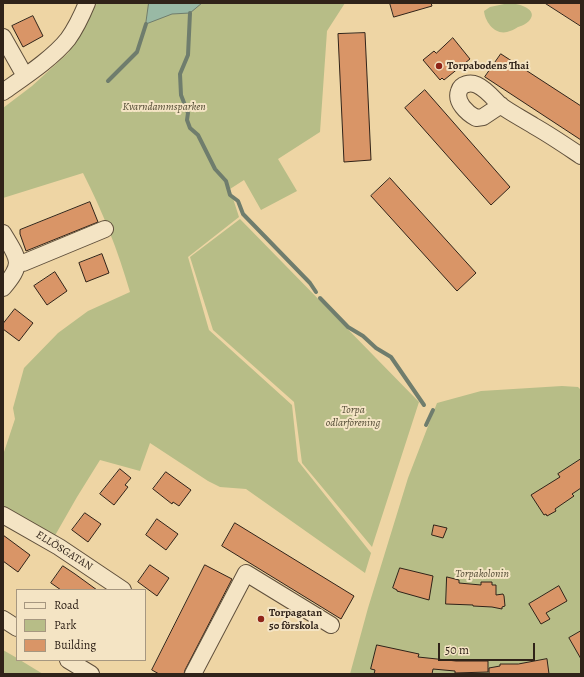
<!DOCTYPE html>
<meta charset="utf-8">
<style>
body{margin:0}
#map{position:relative;width:584px;height:677px;overflow:hidden;background:#eed5a4;font-family:Alegreya,serif}
canvas{display:block}
.frame{position:absolute;inset:0;border:4px solid #302319;pointer-events:none}
.legend{position:absolute;left:16px;top:589px;width:130px;height:72px;box-sizing:border-box;background:#f4e4c4;border:1px solid #a69780;margin:0;padding:5px 7px;list-style:none;font-size:12px;color:#302319}
.legend li{display:flex;align-items:center;gap:8px;height:20px}
.legend b{width:20px;border:1px solid #a69780}
.scale{position:absolute;left:438px;top:643px;width:97px;height:18px;box-sizing:border-box;border:2px solid #302319;border-top:0;padding-left:5px;font-size:12px;line-height:14px;white-space:nowrap;color:#302319;-webkit-text-stroke:3px #f4e4c4;paint-order:stroke}
</style>
<div id="map">
<canvas width="584" height="677"></canvas>
<div class="frame"></div>
<ul class="legend">
<li><b style="height:5px;background:#f4e4c4"></b>Road</li>
<li><b style="height:11px;background:#b7bd87"></b>Park</li>
<li><b style="height:11px;background:#d99567"></b>Building</li>
</ul>
<div class="scale">50 m</div>
</div>
<script>
const g = document.querySelector('canvas').getContext('2d');
g.lineJoin = 'round';
function fill(path, color) { g.fillStyle = color; g.fill(path, 'evenodd'); }
function trace(path, color, width, dash) { g.strokeStyle = color; g.lineWidth = width; g.lineCap = dash ? 'butt' : 'round'; g.setLineDash(dash || []); g.stroke(path); }
function label(font, color, halo, rows, align = 'center') {
  g.font = font + ' Alegreya,serif'; g.lineWidth = 4; g.setLineDash([]); g.textBaseline = 'middle'; g.strokeStyle = halo; g.fillStyle = color; for (const [text, x, y, turn = 0] of rows) {
    g.save(); g.translate(x, y); g.rotate((+turn || 0) * Math.PI / 180); g.textAlign = isNaN(turn) ? turn : align; if (halo) g.strokeText(text, 0, 0); g.fillText(text, 0, 0); g.restore();
  }
}
fill(new Path2D(`
 M 97,3 L 345,3 L 327,31 L 320,132 L 278,159 L 297,191 L 261,210 L 244,180 L 230,189 L 239,217 L 188,257 L 209,330 L 292,405 L 298,461 L 371,553 L 365,573 L 246,489 L 220,487 L 208,481 L 150,443 L 140,471 L 100,460 L 77,497 L 53,539 L 3,510 L 3,455 L 15,419 L 13,408 L 24,368 L 58,333 L 88,311 L 130,292 C 118,251 103,212 83,173 L 3,198 L 3,108 L 32,86 L 68,53 Z
 M 509,3 C 517,3 540,9 529,21 C 526,24 522,26 518,27 C 515,29 511,31 507,32 C 495,35 485,22 484,11 L 490,7 Z
 M 240,219 L 419,402 L 372,547 L 302,463 L 294,402 L 213,330 L 190,257 Z
 M 562,386 L 578,387 L 581,390 L 581,674 L 350,674 L 368,608 L 408,478 L 437,403 L 481,391 Z
 M 3,650 L 17,658 L 17,660 L 20,660 L 43,674 L 3,674 Z`), '#b7bd87');
const water = new Path2D(`
 M 149,3 L 202,3 L 190,13 L 172,14 L 146,24 Z`);
fill(water, '#99b9a5');
trace(water, '#6f7d6d', 1);
trace(new Path2D(`
 M 190,13 L 188,55 L 180,74 L 181,95 L 188,113 L 187,120 L 190,128 L 198,135 L 215,169 L 226,181 L 230,195 L 238,201 L 243,214 L 310,283 L 316,292
 M 108,81 L 137,52 L 146,24
 M 320,298 L 348,327 L 363,336 L 376,348 L 391,357 L 424,405
 M 426,425 L 433,410`), '#6f7d6d', 4);
const building = new Path2D(`
 M 390,3 L 431,3 L 432,6 L 394,17 Z
 M 545,3 L 581,3 L 581,26 Z
 M 33,16 L 43,36 L 23,47 L 12,26 Z
 M 365,33 L 371,160 L 344,162 L 338,34 Z
 M 453,38 L 470,59 L 444,80 L 442,78 L 440,80 L 423,60 L 434,51 L 436,53 Z
 M 501,54 L 581,106 L 581,140 L 485,77 Z
 M 425,90 L 510,187 L 491,205 L 405,108 Z
 M 390,178 L 476,273 L 457,291 L 371,196 Z
 M 90,202 L 98,222 L 26,251 L 20,234 L 20,230 Z
 M 102,254 L 109,273 L 86,282 L 79,263 Z
 M 55,272 L 67,291 L 47,305 L 34,286 Z
 M 15,309 L 33,323 L 19,341 L 3,329 L 3,324 Z
 M 581,459 L 581,488 L 572,494 L 574,496 L 555,509 L 556,511 L 547,516 L 546,514 L 544,515 L 531,495 L 560,477 L 558,474 Z
 M 120,469 L 131,478 L 125,485 L 128,487 L 114,505 L 100,494 Z
 M 166,472 L 191,490 L 179,506 L 173,502 L 172,504 L 153,489 Z
 M 85,513 L 101,524 L 88,542 L 72,530 Z
 M 157,519 L 178,534 L 166,550 L 146,535 Z
 M 235,523 L 354,596 L 341,619 L 222,546 Z
 M 434,525 L 447,528 L 443,538 L 432,535 Z
 M 3,535 L 30,555 L 18,572 L 3,561 Z
 M 150,565 L 169,578 L 157,596 L 138,582 Z
 M 205,565 L 232,579 L 185,670 L 184,674 L 159,674 L 152,670 Z
 M 63,566 L 75,574 L 97,590 L 61,590 L 51,583 Z
 M 400,568 L 433,576 L 429,600 L 397,591 L 397,590 L 393,588 Z
 M 447,577 L 459,580 L 459,583 L 481,585 L 481,582 L 492,582 L 492,585 L 496,585 L 496,595 L 503,594 L 504,596 L 505,606 L 502,607 L 502,609 L 492,607 L 473,606 L 473,605 L 446,604 Z
 M 559,586 L 567,601 L 546,613 L 550,619 L 541,624 L 529,604 Z
 M 581,631 L 581,659 L 569,638 Z
 M 377,645 L 419,654 L 418,657 L 456,661 L 488,661 L 488,672 L 455,673 L 455,671 L 433,669 L 432,674 L 374,674 L 375,670 L 371,669 Z
 M 547,659 L 549,674 L 489,674 L 489,668 L 500,666 L 500,664 L 518,664 Z`);
fill(building, '#d99567');
trace(building, '#302319', 1);
const minor = new Path2D(`
 M 3,37 L 25,76
 M 3,92 C 24,77 53,58 68,39 C 76,28 82,15 87,3
 M 501,105 L 483,117 L 476,118 C 467,113 455,102 459,91 C 461,84 470,82 477,85 C 486,89 493,98 500,105 C 511,113 523,119 534,126 C 550,135 566,146 581,156
 M 3,233 C 19,260 24,263 3,288
 M 18,264 L 23,263 L 105,229
 M 3,515 L 59,547 L 123,590
 M 3,619 L 17,628
 M 68,660 L 91,674
 M 193,674 L 246,573 L 331,625`);
trace(minor, '#60503c', 18);
trace(minor, '#f4e4c4', 16);
for (const [x, y, r, color] of [
 [439,66,4,"#8f2418"],
 [261,619,4,"#8f2418"]
]) { const dot = new Path2D(); dot.arc(x, y, r, 0, 2 * Math.PI); g.fillStyle = color; g.fill(dot); trace(dot, '#f4e4c4', 1.5); }
label('bold 11px', '#302319', '#f4e4c4', [
 ["Torpabodens Thai",447,66],
 ["Torpagatan",269,613],
 ["50 förskola",269,626]
], 'left');
label('italic 11px', '#524a34', '#f4e4c4', [
 ["Kvarndammsparken",164,107],
 ["Torpa",353,410],
 ["odlarförening",353,423],
 ["Torpakolonin",482,574]
]);
label('11px', '#302319', '#f4e4c4', [
 ["ELLÖSGATAN",64,551,32]
]);
</script>
